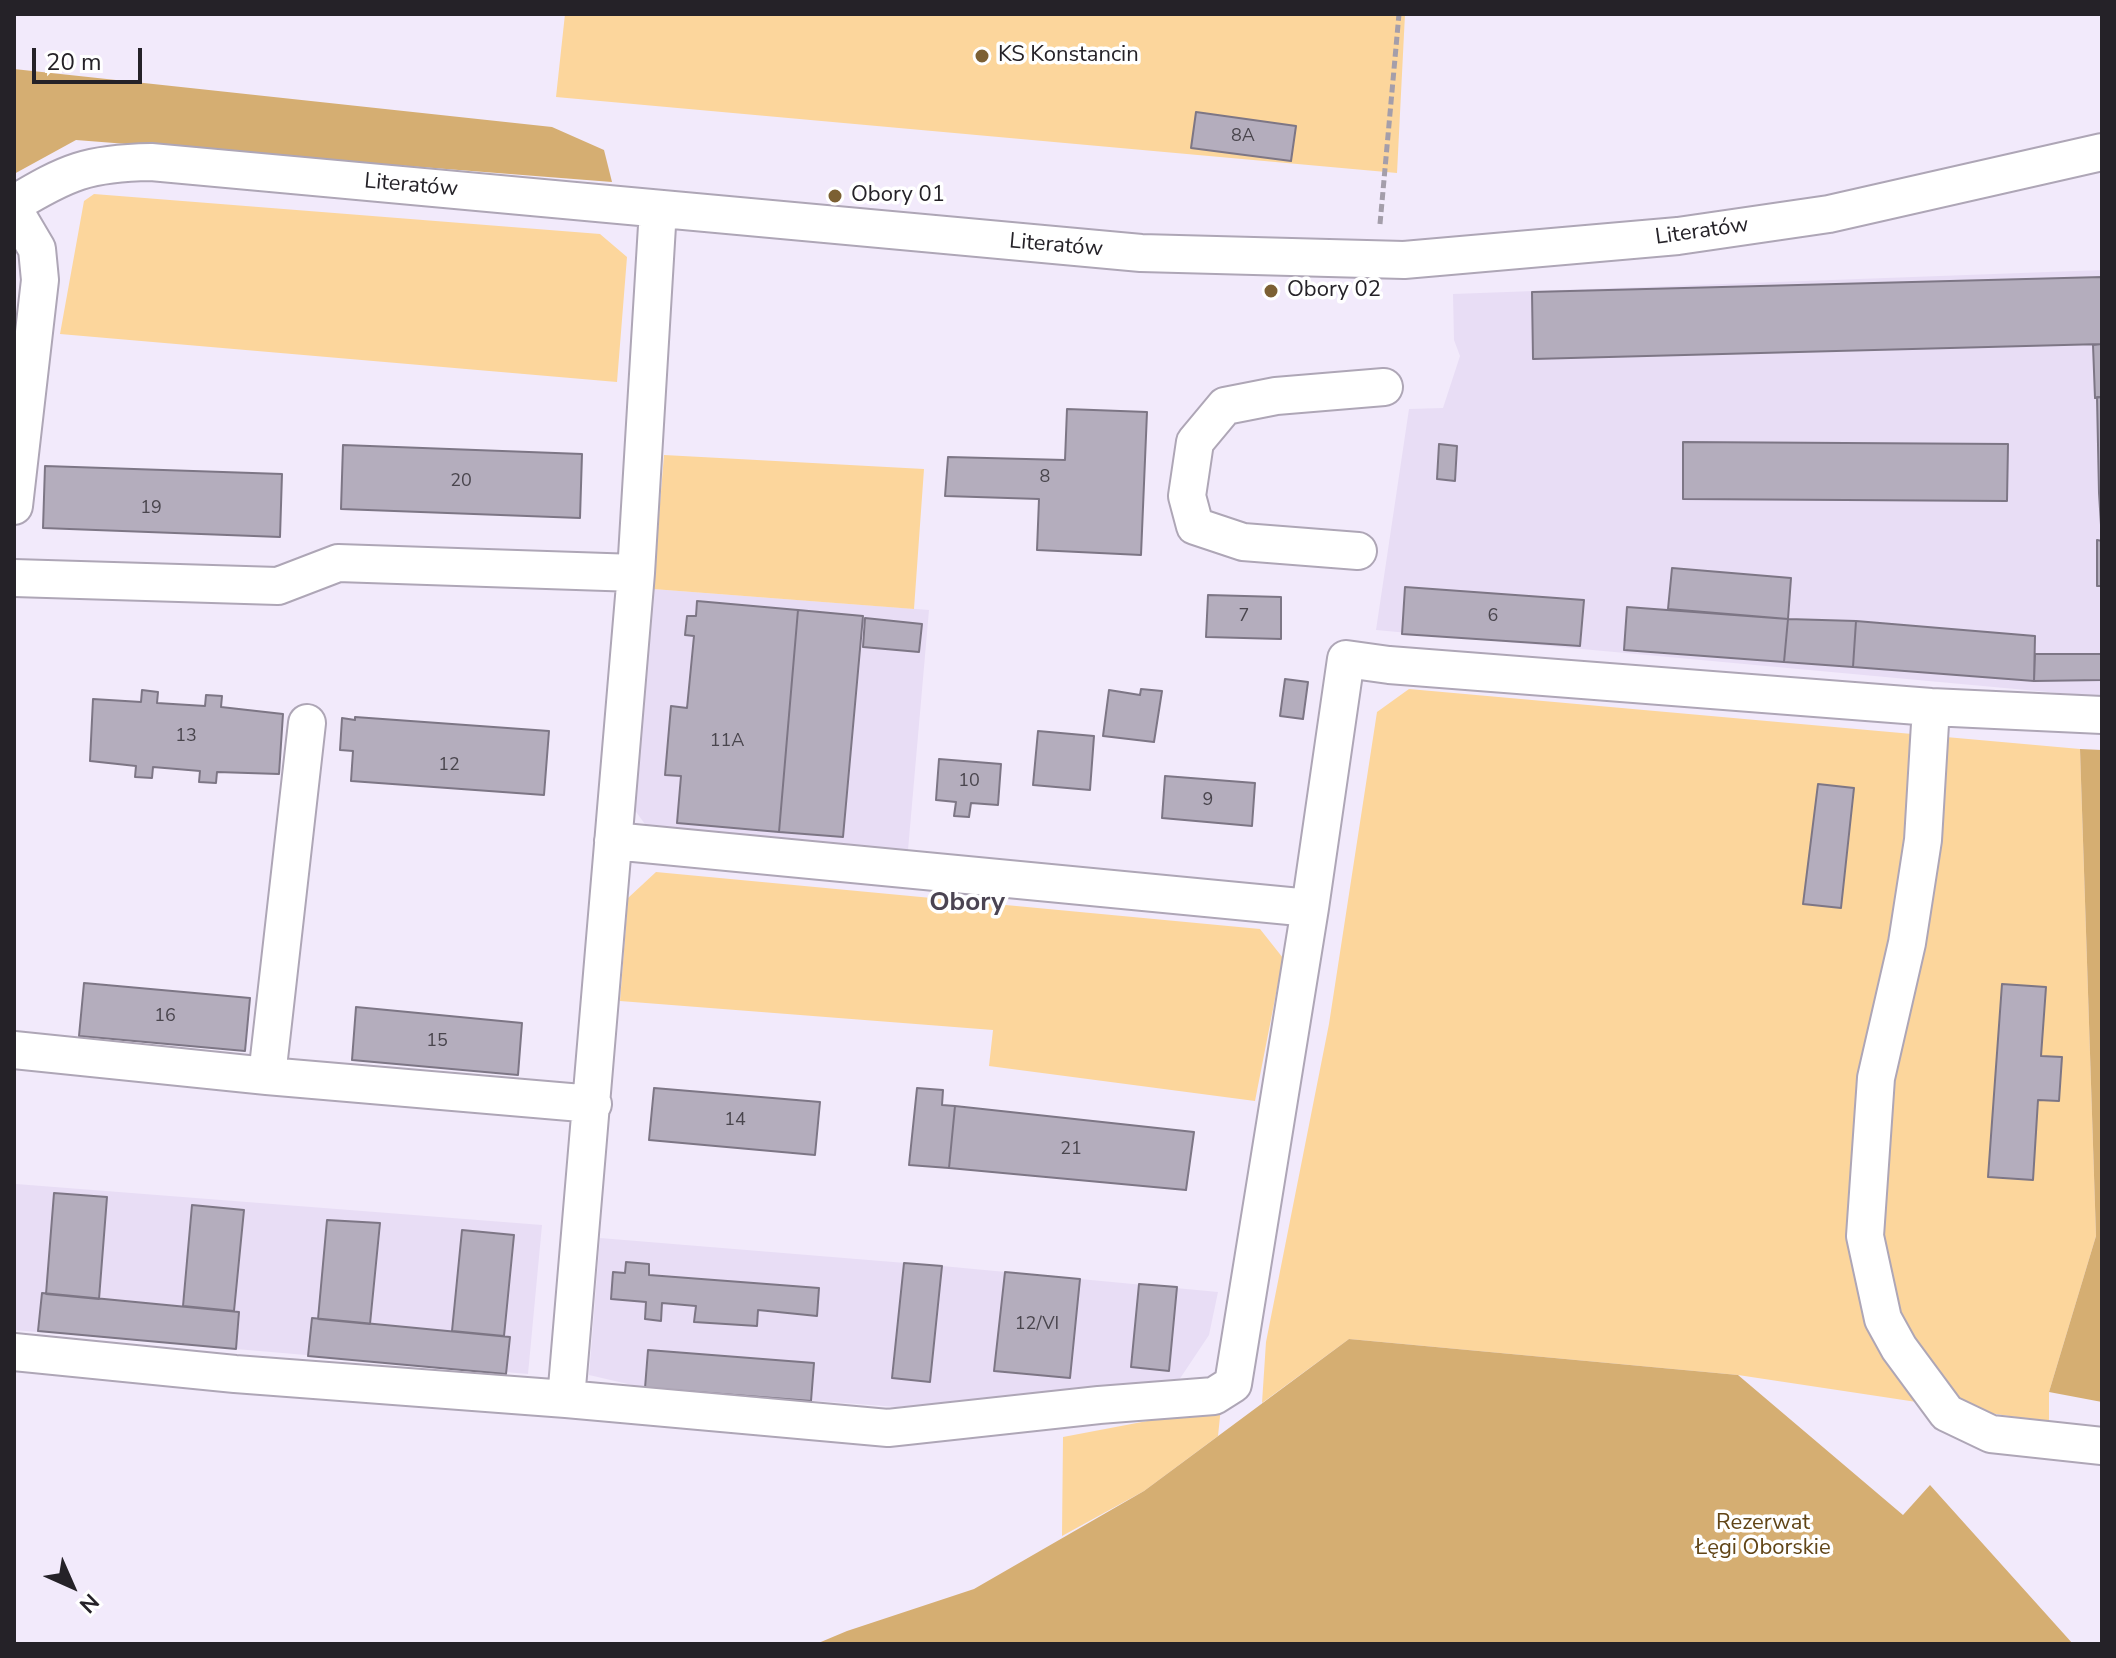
<!DOCTYPE html>
<meta charset="utf-8">
<style>
body{margin:0}
#map{position:relative;width:2116px;height:1658px;overflow:hidden;background:#f2eafb;font-family:"Nunito Sans",sans-serif}
canvas{display:block}
.frame{position:absolute;inset:0;border:16px solid #252228;pointer-events:none}
.north{position:absolute;left:32px;top:1546px;width:80px;height:80px;-webkit-text-stroke:6px #fff;paint-order:stroke;rotate:135deg;font-size:22px;font-weight:700;line-height:32px;text-align:center;color:#252228}
.north::after{content:'';display:block;margin:auto;width:28px;height:36px;background:#252228;clip-path:polygon(50% 0,100% 100%,50% 72%,0 100%)}
.scale{position:absolute;left:32px;top:48px;width:110px;height:36px;box-sizing:border-box;border:4px solid #252228;border-top:0;padding-left:10px;font-size:24px;line-height:28px;white-space:nowrap;color:#252228;-webkit-text-stroke:6px #fff;paint-order:stroke}
</style>
<div id="map">
<canvas width="2116" height="1658"></canvas>
<div class="frame"></div>
<div class="north">N</div>
<div class="scale">20 m</div>
</div>
<script>
const g = document.querySelector('canvas').getContext('2d');
g.lineJoin = 'round';
function fill(path, color) { g.fillStyle = color; g.fill(path, 'evenodd'); }
function trace(path, color, width, dash) { g.strokeStyle = color; g.lineWidth = width; g.lineCap = dash ? 'butt' : 'round'; g.setLineDash(dash || []); g.stroke(path); }
function label(font, color, halo, rows, align = 'center') {
  g.font = font + ' "Nunito Sans",sans-serif'; g.lineWidth = 7; g.setLineDash([]); g.textBaseline = 'middle'; g.strokeStyle = halo; g.fillStyle = color; for (const [text, x, y, turn = 0] of rows) {
    g.save(); g.translate(x, y); g.rotate((+turn || 0) * Math.PI / 180); g.textAlign = isNaN(turn) ? turn : align; if (halo) g.strokeText(text, 0, 0); g.fillText(text, 0, 0); g.restore();
  }
}
fill(new Path2D(`
 M 2102,270 L 2102,697 L 1376,630 L 1409,409 L 1443,408 L 1460,356 L 1454,340 L 1453,294 Z
 M 653,589 L 929,610 L 908,850 L 647,827 L 634,809 Z
 M 16,1184 L 542,1225 L 528,1374 L 14,1330 Z
 M 600,1238 L 942,1266 L 1218,1292 L 1209,1335 L 1177,1383 L 897,1407 L 645,1388 L 589,1375 Z`), '#e8ddf5');
fill(new Path2D(`
 M 565,14 L 1405,14 L 1397,173 L 556,97 Z
 M 94,194 L 600,234 L 627,257 L 617,382 L 60,334 L 84,201 Z
 M 664,455 L 924,469 L 914,609 L 653,589 Z
 M 1409,689 L 2080,749 L 2096,1236 L 2049,1392 L 2049,1422 L 1738,1375 L 1349,1339 L 1262,1403 L 1266,1342 L 1329,1024 L 1377,712 Z
 M 656,872 L 1260,929 L 1283,958 L 1255,1101 L 989,1066 L 993,1030 L 620,1001 L 628,898 Z
 M 1221,1407 L 1218,1436 L 1144,1491 L 1062,1536 L 1063,1437 Z`), '#fcd69c');
fill(new Path2D(`
 M 14,69 L 552,127 L 604,150 L 612,182 L 76,140 L 14,174 Z
 M 2080,749 L 2102,750 L 2102,1402 L 2049,1392 L 2096,1236 Z
 M 1349,1339 L 1738,1375 L 1903,1515 L 1930,1485 L 2073,1644 L 816,1644 L 847,1631 L 974,1589 L 1144,1491 Z`), '#d5ae72');
const building = new Path2D(`
 M 1196,112 L 1296,126 L 1291,161 L 1191,148 Z
 M 2102,277 L 2102,344 L 1533,359 L 1532,292 Z
 M 2102,344 L 2102,397 L 2095,398 L 2093,345 Z
 M 2097,397 L 2102,397 L 2102,541 L 2099,493 Z
 M 1067,409 L 1147,412 L 1141,555 L 1037,550 L 1039,499 L 945,496 L 948,457 L 1065,460 Z
 M 1683,442 L 2008,444 L 2007,501 L 1683,499 Z
 M 1439,444 L 1457,446 L 1455,481 L 1437,479 Z
 M 343,445 L 582,454 L 580,518 L 341,509 Z
 M 45,466 L 282,474 L 280,537 L 43,528 Z
 M 2097,540 L 2102,541 L 2102,586 L 2097,586 Z
 M 1672,568 L 1791,578 L 1788,619 L 1668,609 Z
 M 1405,587 L 1584,600 L 1580,646 L 1402,634 Z
 M 1208,595 L 1281,597 L 1281,639 L 1206,637 Z
 M 697,601 L 798,610 L 779,832 L 677,823 L 681,776 L 665,775 L 671,706 L 687,708 L 694,636 L 685,635 L 687,616 L 696,616 Z
 M 1627,607 L 1788,619 L 1784,662 L 1624,650 Z
 M 798,610 L 863,616 L 843,837 L 779,832 Z
 M 865,618 L 922,624 L 919,652 L 863,647 Z
 M 1788,619 L 1856,621 L 1853,667 L 1784,662 Z
 M 1856,621 L 2035,636 L 2034,681 L 1853,667 Z
 M 2035,654 L 2102,654 L 2102,680 L 2034,681 Z
 M 1285,679 L 1308,682 L 1303,719 L 1280,716 Z
 M 1141,689 L 1162,691 L 1154,742 L 1103,736 L 1109,690 L 1140,695 Z
 M 142,690 L 158,692 L 157,703 L 205,706 L 206,695 L 222,696 L 221,707 L 283,714 L 279,774 L 217,772 L 216,783 L 199,782 L 200,771 L 153,767 L 152,778 L 135,777 L 136,766 L 90,761 L 93,699 L 141,702 Z
 M 355,717 L 549,731 L 544,795 L 351,781 L 353,751 L 340,750 L 342,718 L 355,720 Z
 M 1038,731 L 1094,736 L 1090,790 L 1033,785 Z
 M 939,759 L 1001,764 L 998,805 L 971,803 L 969,817 L 954,816 L 956,802 L 936,800 Z
 M 1165,776 L 1255,783 L 1252,826 L 1162,818 Z
 M 1818,784 L 1854,788 L 1841,908 L 1803,904 Z
 M 84,983 L 250,998 L 245,1051 L 79,1036 Z
 M 2002,984 L 2046,987 L 2041,1056 L 2062,1057 L 2059,1101 L 2038,1100 L 2033,1180 L 1988,1177 Z
 M 356,1007 L 522,1023 L 518,1075 L 352,1060 Z
 M 654,1088 L 820,1102 L 815,1155 L 649,1140 Z
 M 917,1088 L 943,1090 L 942,1105 L 955,1106 L 949,1168 L 909,1165 Z
 M 955,1106 L 1194,1132 L 1186,1190 L 949,1168 Z
 M 54,1193 L 107,1197 L 99,1299 L 46,1294 Z
 M 192,1205 L 244,1210 L 234,1311 L 183,1306 Z
 M 327,1220 L 380,1223 L 370,1324 L 318,1319 Z
 M 462,1230 L 514,1235 L 504,1336 L 452,1331 Z
 M 626,1262 L 649,1264 L 649,1275 L 819,1288 L 817,1316 L 758,1310 L 757,1326 L 694,1322 L 696,1306 L 662,1303 L 661,1321 L 645,1319 L 646,1302 L 611,1299 L 613,1272 L 625,1273 Z
 M 904,1263 L 942,1266 L 930,1382 L 892,1378 Z
 M 1005,1272 L 1080,1279 L 1070,1378 L 994,1371 Z
 M 1139,1284 L 1177,1287 L 1169,1371 L 1131,1367 Z
 M 42,1293 L 239,1312 L 236,1349 L 38,1331 Z
 M 312,1318 L 510,1337 L 506,1374 L 308,1356 Z
 M 648,1350 L 814,1363 L 811,1401 L 645,1388 Z`);
fill(building, '#b4adbd');
trace(building, '#7d7685', 2);
const minor = new Path2D(`
 M 14,204 C 67,172 88,163 151,162 L 1141,253 L 1404,260 L 1678,236 L 1829,214 L 2102,152
 M 14,210 L 37,249 L 40,280 L 14,506
 M 1358,551 L 1243,542 L 1195,526 L 1187,496 L 1195,442 L 1225,406 L 1276,396 L 1384,387
 M 14,578 L 278,586 L 338,563 L 636,573
 M 1931,707 L 1923,840 L 1907,943 L 1876,1078 L 1865,1236 L 1883,1319 L 1899,1348 L 1947,1413 L 1991,1434 L 2102,1446
 M 613,841 L 1310,908
 M 14,1050 L 267,1076 L 593,1104
 M 267,1076 L 307,723
 M 14,1352 L 235,1374 L 566,1399 L 888,1428 L 1099,1405 L 1214,1396 L 1233,1384 L 1310,908 L 1346,659 L 1389,665 L 1931,707 L 2102,715
 M 566,1399 L 636,573 L 658,209`);
trace(minor, '#aea6b6', 40);
trace(new Path2D(`
 M 1380,224 L 1399,14`), '#a49eaa', 5, [8, 4]);
trace(minor, '#fff', 36);
for (const [x, y, r, color] of [
 [982,56,8,"#7c6033"],
 [835,196,8,"#7c6033"],
 [1271,291,8,"#7c6033"]
]) { const dot = new Path2D(); dot.arc(x, y, r, 0, 2 * Math.PI); g.fillStyle = color; g.fill(dot); trace(dot, '#fff', 3); }
label('18px', '#49454d', null, [
 ["8A",1243,137],
 ["8",1045,478],
 ["20",461,482],
 ["19",151,509],
 ["7",1244,617],
 ["6",1493,617],
 ["13",186,737],
 ["11A",727,742],
 ["12",449,766],
 ["10",969,782],
 ["9",1208,801],
 ["16",165,1017],
 ["15",437,1042],
 ["14",735,1121],
 ["21",1071,1150],
 ["12/VI",1037,1325]
]);
label('22px', '#252228', '#fff', [
 ["KS Konstancin",998,56],
 ["Obory 01",851,196],
 ["Obory 02",1287,291]
], 'left');
label('22px', '#252228', '#fff', [
 ["Literatów",411,186,5],
 ["Literatów",1702,232,-8],
 ["Literatów",1056,246,5]
]);
label('22px', '#614517', '#fff', [
 ["Rezerwat",1763,1524],
 ["Łęgi Oborskie",1763,1549]
]);
label('bold 26px', '#4b4452', '#fff', [
 ["Obory",967,904]
]);
</script>
